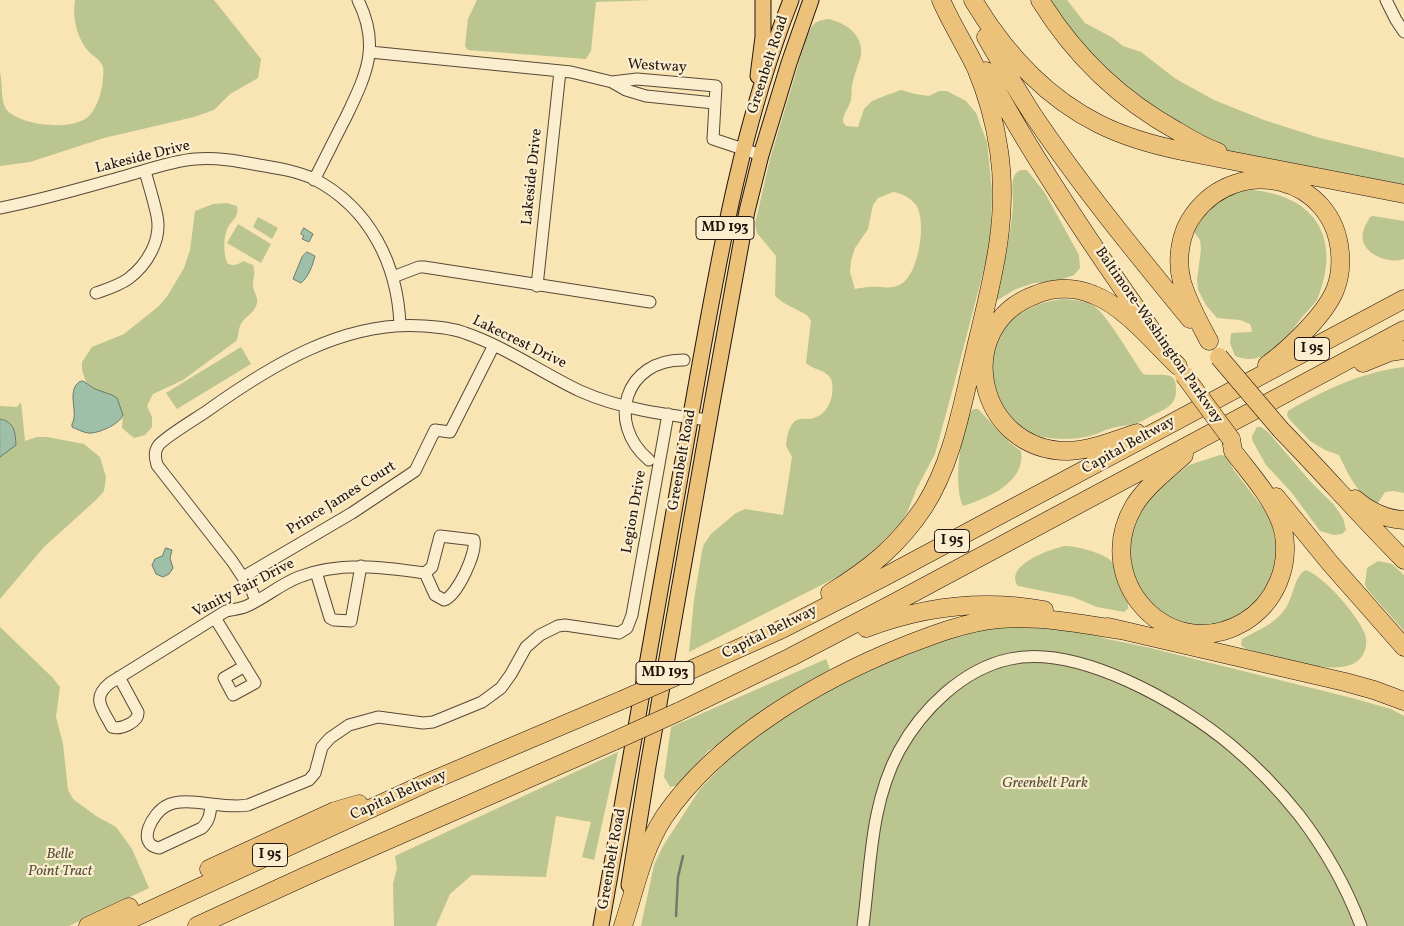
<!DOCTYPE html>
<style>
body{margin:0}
canvas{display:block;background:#f8e5b3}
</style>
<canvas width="1404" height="926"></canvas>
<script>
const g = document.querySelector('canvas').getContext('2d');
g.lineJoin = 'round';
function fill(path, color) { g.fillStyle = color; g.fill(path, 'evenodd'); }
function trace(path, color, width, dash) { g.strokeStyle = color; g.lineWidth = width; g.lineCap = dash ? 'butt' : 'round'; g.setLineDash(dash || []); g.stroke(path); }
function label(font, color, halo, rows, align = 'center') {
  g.font = font + ' Vollkorn,serif'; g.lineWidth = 4.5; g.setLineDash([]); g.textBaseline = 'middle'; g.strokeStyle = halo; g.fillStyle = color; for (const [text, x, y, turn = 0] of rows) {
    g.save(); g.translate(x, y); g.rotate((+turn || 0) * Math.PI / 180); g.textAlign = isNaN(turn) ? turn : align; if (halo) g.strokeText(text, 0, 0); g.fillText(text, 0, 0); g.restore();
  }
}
fill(new Path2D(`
 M 75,0 L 214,0 L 261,59 L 258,78 L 230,94 L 214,110 L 194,117 L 104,138 L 30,162 L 0,166 L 0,72 C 3,84 0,99 6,109 C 19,126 72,131 88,117 C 95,111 101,95 102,86 C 103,81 104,72 103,67 C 101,61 95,57 90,53 C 77,40 72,18 75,0 Z
 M 477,0 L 653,0 L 596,2 L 591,51 L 586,59 L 468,50 L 465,46 L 468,19 Z
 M 1045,0 L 1067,0 L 1085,23 L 1113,38 L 1123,46 L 1141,52 L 1176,79 L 1214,100 L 1264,120 L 1320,138 L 1404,158 L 1404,194 L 1213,150 L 1124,96 Z
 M 828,19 C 846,23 863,34 861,55 C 859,63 855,72 853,81 C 851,87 852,94 851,100 C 849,108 843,113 843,122 L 846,126 L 858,127 L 864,109 L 872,101 L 887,95 L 901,90 L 915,94 L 929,96 L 939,91 L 947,91 L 966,101 L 976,113 L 987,142 L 992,192 L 991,228 L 986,261 L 953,388 L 935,454 L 917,488 L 907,513 L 900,524 L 878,546 L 851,570 L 689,652 L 694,600 L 702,551 L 704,544 L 711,534 L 736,513 L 745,509 L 783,515 L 792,457 L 786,446 C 787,437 788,427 795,421 C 800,418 805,419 810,419 C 823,417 830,406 832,395 C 833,388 833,381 829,376 C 822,369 812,369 806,363 L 811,321 L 807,315 L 784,303 L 775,296 L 776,256 L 757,233 L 755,224 L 770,159 L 806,39 C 812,26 812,21 828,19 ZM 893,192 C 901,193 911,198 916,205 C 927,221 919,274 901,284 C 891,290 880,286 870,287 C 865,287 860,288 855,289 L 850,272 L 851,261 L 855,248 L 868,229 L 873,205 L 878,198 Z
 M 1021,170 L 1027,170 L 1045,193 L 1079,255 L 1080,268 L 1074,275 L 1057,281 L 1034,283 L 1016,289 L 996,301 C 1002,268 1011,238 1013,205 C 1014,193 1008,175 1021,170 Z
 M 1252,190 C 1317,196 1342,240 1317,300 C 1312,307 1305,313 1299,321 C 1284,341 1264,368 1235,356 L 1230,343 L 1231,333 L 1251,332 L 1252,330 L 1250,324 L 1240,320 L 1217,318 L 1206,305 L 1198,290 L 1197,280 L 1201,249 L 1200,240 L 1194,232 C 1195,227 1196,221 1199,217 C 1211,201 1233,192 1252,190 Z
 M 227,203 L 237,206 C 239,217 233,219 228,227 C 223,236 223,255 228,264 C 234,266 238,265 243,261 L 253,265 C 256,275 253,276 253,285 C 253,293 261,299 255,308 C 251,315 243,318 240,326 C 238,331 239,336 236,341 L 183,380 L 153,394 L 147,406 L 152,417 L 152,427 L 145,435 L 134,438 L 122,428 L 123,415 L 112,395 L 95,389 L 86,382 L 82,370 L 82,362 L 92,347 L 124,334 L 159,306 L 168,295 L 184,268 L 190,250 L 195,211 L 213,204 Z
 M 1373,216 L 1404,221 L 1404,259 C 1391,264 1367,256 1363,241 C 1361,232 1366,224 1370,217 Z
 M 258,217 L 278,228 L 272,239 L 253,227 Z
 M 238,224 L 271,244 L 261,263 L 227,243 Z
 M 1063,299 C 1073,300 1085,300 1094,306 C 1108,316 1131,357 1143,374 C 1151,376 1167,373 1172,377 C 1176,380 1176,386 1176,391 C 1176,406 1163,410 1151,416 C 1146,419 1141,422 1134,424 C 1127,426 1119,426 1112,428 C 1104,430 1098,434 1090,436 C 1059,443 1019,439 1001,409 C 996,401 994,389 992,380 C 990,374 992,367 992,361 C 996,323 1027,303 1063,299 Z
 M 241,347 L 251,364 L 177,409 L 166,393 Z
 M 1404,367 L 1404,493 L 1394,491 L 1385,492 L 1378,503 C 1360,501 1346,470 1339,455 L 1325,450 L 1310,441 L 1289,419 L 1287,415 L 1288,411 C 1324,390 1362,372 1404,367 Z
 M 21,402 L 25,441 L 37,437 L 47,437 L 84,444 L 100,457 L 106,477 L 104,491 L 96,500 L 44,547 L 0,599 L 0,406 L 17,407 Z
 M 973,409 L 978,409 L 1010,443 L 1021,451 C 1026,483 987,498 963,506 C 953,487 960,426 973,409 Z
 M 1257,427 L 1261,427 L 1268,432 L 1310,481 L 1334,505 L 1343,518 L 1346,530 L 1342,534 L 1334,535 L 1320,531 L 1292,493 L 1266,465 L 1252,440 L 1252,436 Z
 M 1220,455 L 1227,456 L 1233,469 L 1263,508 L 1272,524 L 1278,556 L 1271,582 L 1253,607 L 1232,621 L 1202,628 L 1176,622 L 1153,608 L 1130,574 L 1128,544 L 1135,519 L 1153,494 L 1189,465 Z
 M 1064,546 C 1076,546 1099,552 1109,559 C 1117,565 1116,579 1120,588 C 1122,594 1128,599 1128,605 C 1129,609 1127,609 1124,612 L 1097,607 L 1073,597 L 1018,586 C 1004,565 1049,550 1064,546 Z
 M 1378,561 L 1392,564 L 1404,575 L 1404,631 L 1367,589 L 1365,584 L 1367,568 Z
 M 1306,570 C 1325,577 1358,616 1365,634 C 1369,647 1363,661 1350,665 C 1327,674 1271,655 1246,649 L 1241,645 L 1242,639 C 1260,629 1278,623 1288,604 C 1294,593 1295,575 1306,570 Z
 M 1002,624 L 1061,626 L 1107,639 L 1146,647 L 1352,698 L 1391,709 L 1404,716 L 1404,926 L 641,926 L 654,865 L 663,846 L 700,789 L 727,761 L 771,724 L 847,679 L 944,638 Z
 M 0,627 L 52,677 L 60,687 L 56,717 L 63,744 L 68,790 L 73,799 L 96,816 L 116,827 L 132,849 L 149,888 L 69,926 L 0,926 Z
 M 826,659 L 830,669 L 799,691 L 730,735 L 708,751 L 678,785 L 670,787 L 664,777 L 671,727 Z
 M 618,752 L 594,860 L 582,857 L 591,822 L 556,816 L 546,877 L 472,875 L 450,894 L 436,926 L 394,926 L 393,884 L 397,868 L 395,856 Z`), '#bac58f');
const water = new Path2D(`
 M 304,228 L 313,234 L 309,242 L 302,239 L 304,236 L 301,234 Z
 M 307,252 L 315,256 C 312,267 309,276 301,283 L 293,279 L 302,257 Z
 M 83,381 L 95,389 L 112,395 L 117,398 L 123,415 C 120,424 98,434 88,433 C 82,432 77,429 72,427 L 72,424 C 79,412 66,392 79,382 Z
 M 0,419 C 15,422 15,432 16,445 L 0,457 Z
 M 166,548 L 172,550 L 170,558 L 173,568 L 169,574 L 163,577 L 156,574 L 152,565 L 155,559 L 162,556 Z`);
fill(water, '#9ebfa8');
trace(water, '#6c7b6b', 1);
trace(new Path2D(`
 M 676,916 L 678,877 L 683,856`), '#6c7b6b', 2.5);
const minor = new Path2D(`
 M 1386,0 L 1396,20 L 1404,32
 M 370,52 L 571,72 L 612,82 L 626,90 L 646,96 L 714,103
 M 612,82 L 637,79 L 716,86 L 713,139 L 761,155
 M 314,180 C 325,159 335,138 346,117 C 366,75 381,46 358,0
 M 0,208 C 43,200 86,187 129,175 C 150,169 172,161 195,159 C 216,157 238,161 259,165 C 277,168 297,171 314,179 C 370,208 398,265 400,326
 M 393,277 L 419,267 L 424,267 L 650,302
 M 537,286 L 560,71
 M 96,293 C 107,289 118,286 128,279 C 147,265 162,240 157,216 C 154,201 149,186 145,171
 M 649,460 C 605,423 625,359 684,360
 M 316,572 L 330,618 L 334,620 L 351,621 L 361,566
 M 243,577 L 352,513 L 415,471 L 435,430 L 450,432 L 494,345
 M 256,601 L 252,591 L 232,561 L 157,465 C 155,458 154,452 158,446 C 163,438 197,418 207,411 C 270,366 344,320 424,326 C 438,327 452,328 465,333 C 506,347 542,373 580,391 C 620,409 666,415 709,420
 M 215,618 L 255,683 L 233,695 L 224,678 L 245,666
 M 119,677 L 138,712 C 139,722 121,730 112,727 C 102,708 91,698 110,683 L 226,611 C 234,609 242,609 249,605 C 266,597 281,584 299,577 C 340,561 383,567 425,573 L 435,595 L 444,600 C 457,596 477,553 474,540 L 440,536 L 432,567 L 425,573
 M 211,805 C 210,815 209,821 202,828 L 159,848 C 135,844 153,813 166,806 C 186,795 223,810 248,805 L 309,780 L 315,773 L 322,747 L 330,738 L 349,725 L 378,717 L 423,723 L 433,722 L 443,718 L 482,702 L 501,688 L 511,674 L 526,647 L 540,635 L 558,626 L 565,625 L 619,633 L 627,628 L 632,615 L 668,414
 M 863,926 C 871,866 870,805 899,751 C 922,709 963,669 1010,659 C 1078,644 1181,703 1232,746 C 1256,766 1279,790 1299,815 C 1325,849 1346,886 1361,926`);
const major = new Path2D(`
 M 758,76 L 763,37 L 763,0
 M 629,885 L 648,766 L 711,409 L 747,211 L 761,155 L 789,63 L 811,0
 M 601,926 C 634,748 662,570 695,392 C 719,258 741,127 791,0`);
const highway = new Path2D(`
 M 973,0 C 1003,50 1045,97 1099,124 C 1125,137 1153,145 1182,151 L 1404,194
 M 1040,0 C 1074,55 1121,100 1177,131 C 1190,139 1204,147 1218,152
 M 986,37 C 1001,63 1017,90 1033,115 C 1081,186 1136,253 1190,319
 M 986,71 C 1034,160 1092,246 1151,329
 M 1209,341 C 1199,322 1188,303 1182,282 C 1176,260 1180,232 1194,214 C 1238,154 1334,176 1340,253 C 1341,265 1340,278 1335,290 C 1325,315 1289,349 1267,365
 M 1363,363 L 1390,352 L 1404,350
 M 1281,430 C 1323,473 1362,518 1404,560
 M 1137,433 C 1115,440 1092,450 1068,451 C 976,451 951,326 1035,295 C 1054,287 1075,287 1094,295 C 1125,307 1154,343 1178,366
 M 1184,455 C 1167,471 1146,486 1134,506 C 1090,580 1169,666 1244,622 C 1259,613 1271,599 1278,583 C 1287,562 1288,537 1278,516 C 1268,493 1248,471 1233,451 L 1231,439
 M 1276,497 L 1330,563 L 1404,647
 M 1355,499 C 1369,511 1385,519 1404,520
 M 830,593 C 869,569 898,546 924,507 C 952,463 961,410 973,360 C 989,290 1010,225 999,151 C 995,123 987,94 976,68 C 965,45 951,23 941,0
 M 1108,627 L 1345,682 L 1374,690 L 1404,701
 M 866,628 C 924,606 983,599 1044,610
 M 686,672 L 782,629 L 884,577 L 1404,299
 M 678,712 L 791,657 L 896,602 L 1404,330
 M 209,869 L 335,811 L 359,804
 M 88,926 L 129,907
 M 116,926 L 424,784 L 622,700
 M 197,926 L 308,875 L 614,741
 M 623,926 C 635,889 643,849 664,817 C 717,739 819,680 904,646 C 935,634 966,622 999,619 C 1039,616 1079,623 1119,630`);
trace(minor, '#584838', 13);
trace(major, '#22140f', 17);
trace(highway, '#22140f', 19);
trace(minor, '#faeece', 11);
trace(major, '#ecc27a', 15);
trace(highway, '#ecc27a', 18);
const highwayBridge = new Path2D(`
 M 1219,357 L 1281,430
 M 1184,375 L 1231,439
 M 622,700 L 686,672
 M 614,741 L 678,712`);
trace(highwayBridge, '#22140f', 19, []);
trace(highwayBridge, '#ecc27a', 18);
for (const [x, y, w] of [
 [725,228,58],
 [1312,349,35],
 [952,541,35],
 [665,673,58],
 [270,855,35]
]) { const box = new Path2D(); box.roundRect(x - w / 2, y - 11.5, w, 23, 4); g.fillStyle = '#faeece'; g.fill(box); trace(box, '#22140f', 1); }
label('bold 14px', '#22140f', null, [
 ["MD 193",725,228],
 ["I 95",1312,349],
 ["I 95",952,541],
 ["MD 193",665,673],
 ["I 95",270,855]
]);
label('15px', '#22140f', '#faeece', [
 ["Greenbelt Road",769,65,-72],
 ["Westway",657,67,3],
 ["Lakeside Drive",143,158,-14],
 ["Lakeside Drive",533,177,-84],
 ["Baltimore-Washington Parkway",1158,336,55],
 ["Lakecrest Drive",519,343,26],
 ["Capital Beltway",1129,446,-29],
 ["Greenbelt Road",683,460,-80],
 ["Prince James Court",342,499,-32],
 ["Legion Drive",635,512,-80],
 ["Vanity Fair Drive",244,589,-27],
 ["Capital Beltway",770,633,-26],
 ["Capital Beltway",399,796,-24],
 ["Greenbelt Road",613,859,-80]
]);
label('italic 15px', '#57523c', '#faeece', [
 ["Greenbelt Park",1045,784],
 ["Belle",60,855],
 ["Point Tract",60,872]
]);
</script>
